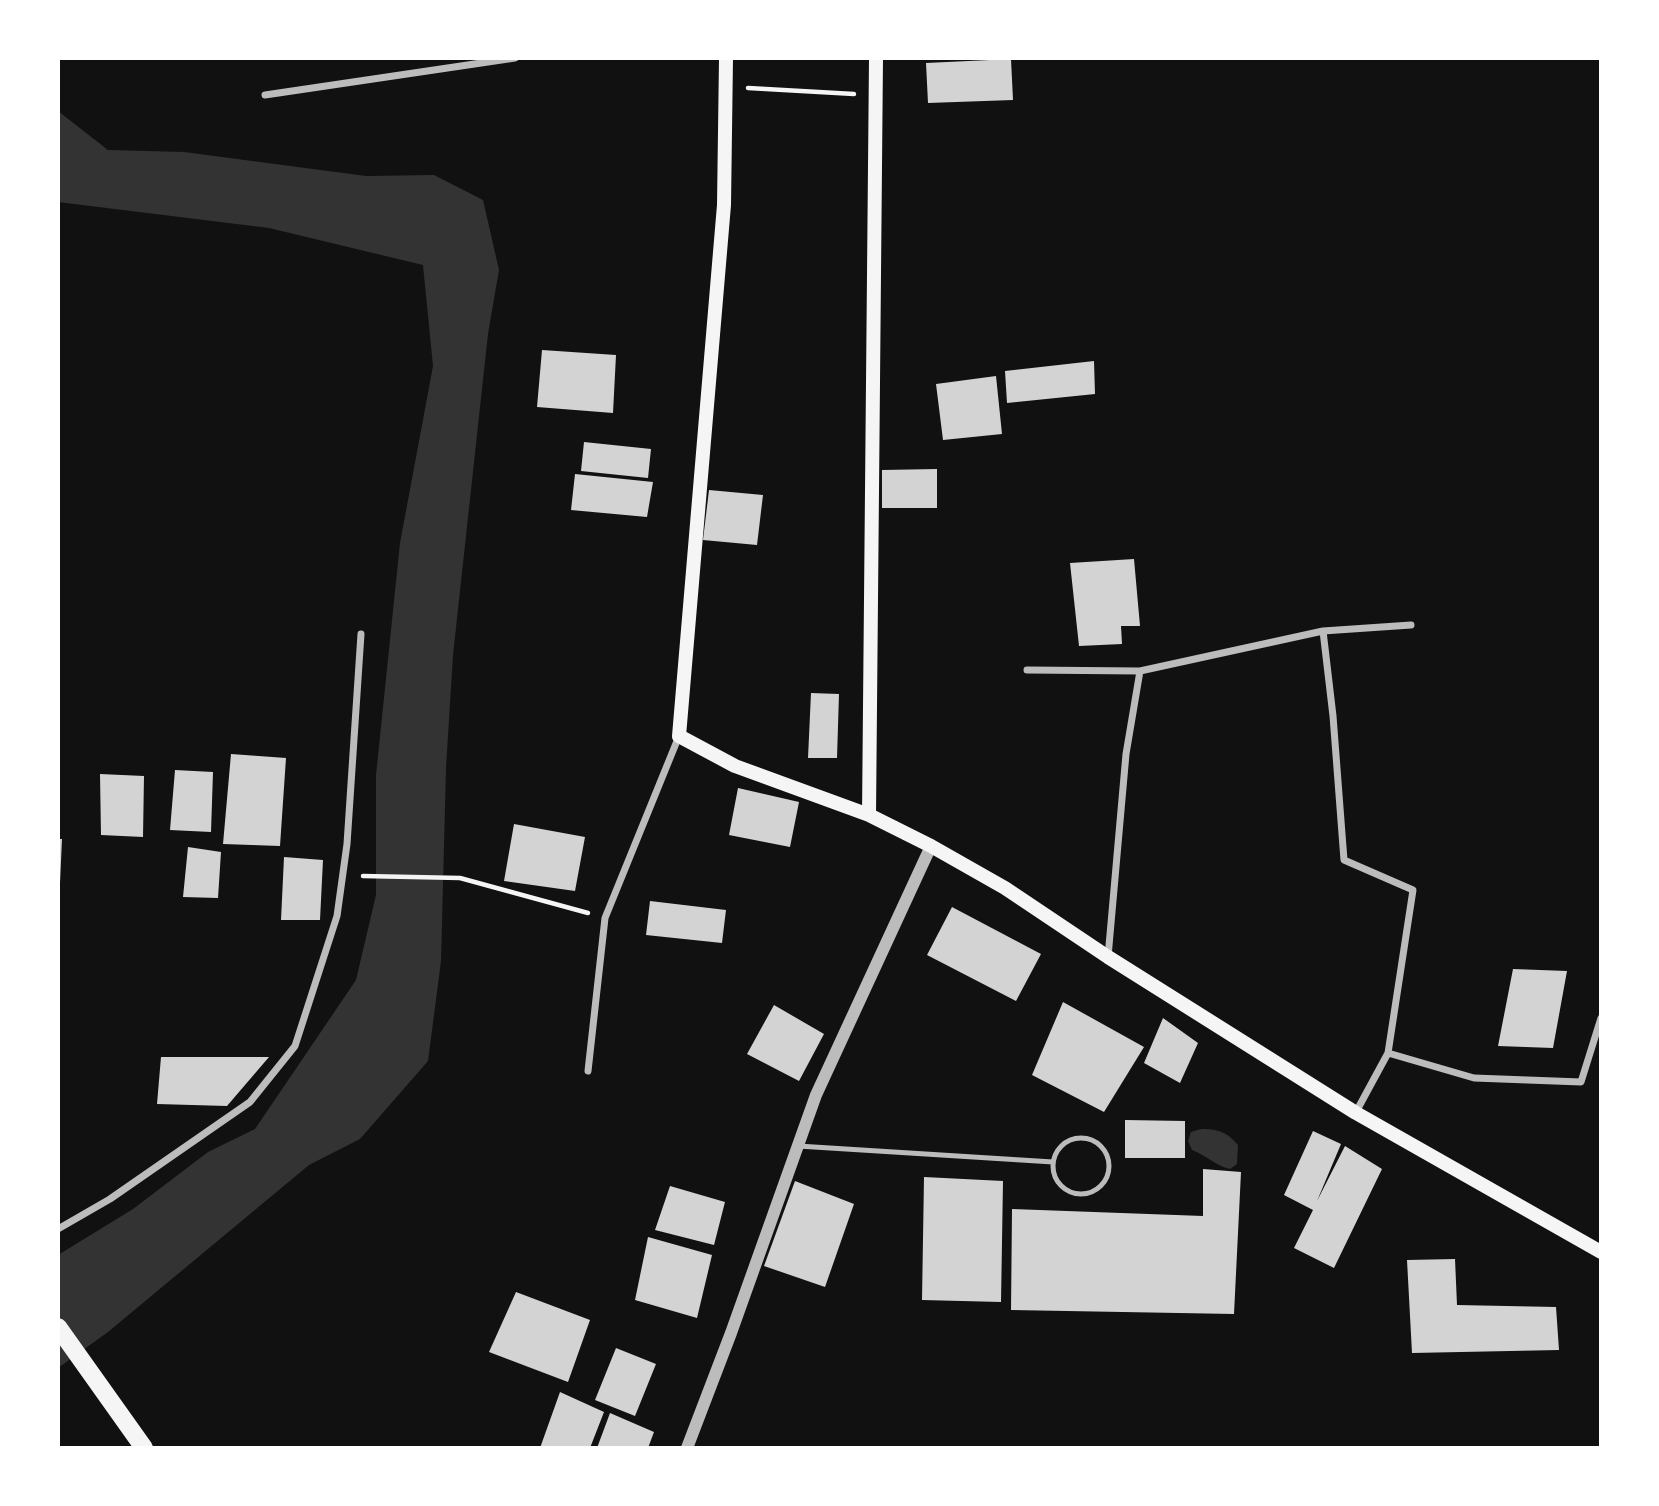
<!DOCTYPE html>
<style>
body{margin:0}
#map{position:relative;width:1659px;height:1506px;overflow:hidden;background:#111;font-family:Arial,sans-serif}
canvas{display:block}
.frame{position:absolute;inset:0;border:60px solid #fff;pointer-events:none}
</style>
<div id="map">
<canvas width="1659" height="1506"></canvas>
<div class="frame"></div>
</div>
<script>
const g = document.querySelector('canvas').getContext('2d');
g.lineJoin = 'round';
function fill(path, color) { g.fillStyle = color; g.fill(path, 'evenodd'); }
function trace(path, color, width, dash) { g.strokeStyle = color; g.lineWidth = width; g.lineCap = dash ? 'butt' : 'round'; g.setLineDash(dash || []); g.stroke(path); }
fill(new Path2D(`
 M 58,111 L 108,150 L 184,152 L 366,176 L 434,175 L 483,200 L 499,270 L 488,334 L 453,655 L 446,768 L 441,961 L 428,1061 L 360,1139 L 309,1165 L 108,1332 L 58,1368 L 58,1255 L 133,1209 L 208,1152 L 255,1129 L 356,980 L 376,895 L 376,775 L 400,543 L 433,366 L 423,265 L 269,228 L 58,202 Z
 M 1201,1129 C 1218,1129 1227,1132 1238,1145 L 1237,1164 L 1230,1169 C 1216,1166 1206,1155 1192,1150 L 1188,1141 L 1191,1132 Z`), '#333');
fill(new Path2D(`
 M 1011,59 L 1013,100 L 928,103 L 926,63 Z
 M 542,350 L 616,355 L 613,413 L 537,407 Z
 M 1094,361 L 1095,394 L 1007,403 L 1005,371 Z
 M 996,376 L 1002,434 L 943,440 L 936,384 Z
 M 584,442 L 651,449 L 648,478 L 581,471 Z
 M 937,469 L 937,508 L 882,508 L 882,470 Z
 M 575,474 L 653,482 L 647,517 L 571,510 Z
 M 709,490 L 763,495 L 757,545 L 703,540 Z
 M 1134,559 L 1140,626 L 1121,626 L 1122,644 L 1079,646 L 1070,563 Z
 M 811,693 L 839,694 L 837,758 L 808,758 Z
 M 231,754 L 286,758 L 280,846 L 223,844 Z
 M 175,770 L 213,772 L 211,832 L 170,830 Z
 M 100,774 L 144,776 L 143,837 L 101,835 Z
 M 738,788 L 799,802 L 790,847 L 729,835 Z
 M 514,824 L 585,837 L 575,891 L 504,881 Z
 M 58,839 L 62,839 L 60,883 L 58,883 Z
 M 188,847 L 221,852 L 218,898 L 183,897 Z
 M 284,857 L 323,860 L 320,920 L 281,920 Z
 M 650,901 L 726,910 L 722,943 L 646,935 Z
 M 952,907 L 1041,954 L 1016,1001 L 927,955 Z
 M 1513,969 L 1567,971 L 1553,1048 L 1498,1046 Z
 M 1063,1002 L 1144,1047 L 1104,1112 L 1032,1075 Z
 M 774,1005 L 824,1034 L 799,1081 L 747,1054 Z
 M 1163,1018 L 1198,1043 L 1180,1083 L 1144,1063 Z
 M 161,1057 L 269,1057 L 227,1106 L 157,1104 Z
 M 1125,1120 L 1185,1121 L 1185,1158 L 1125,1158 Z
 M 1313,1131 L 1341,1144 L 1317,1201 L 1345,1146 L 1382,1169 L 1334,1268 L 1294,1248 L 1313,1210 L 1284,1195 Z
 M 1203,1169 L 1241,1172 L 1234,1314 L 1011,1310 L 1012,1209 L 1203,1216 Z
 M 924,1177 L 1003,1181 L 1001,1302 L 922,1300 Z
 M 795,1181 L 854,1204 L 825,1287 L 764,1266 Z
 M 670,1186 L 725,1202 L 714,1245 L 655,1230 Z
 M 648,1237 L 712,1255 L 697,1318 L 635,1300 Z
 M 1455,1259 L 1457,1305 L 1556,1307 L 1559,1350 L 1412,1353 L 1407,1260 Z
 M 516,1292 L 590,1320 L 568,1382 L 489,1352 Z
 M 616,1348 L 656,1364 L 635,1416 L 595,1400 Z
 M 560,1392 L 604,1412 L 590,1448 L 540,1448 Z
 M 610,1413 L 654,1432 L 648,1448 L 597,1448 Z`), '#d3d3d3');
trace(new Path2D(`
 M 748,88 L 854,94
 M 363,876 L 460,878 L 588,913`), '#f5f5f5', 4.5);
trace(new Path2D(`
 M1053 1166a28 28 0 1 1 56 0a28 28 0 1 1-56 0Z
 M 798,1146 L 1053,1162`), '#bcbcbc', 5);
trace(new Path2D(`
 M 265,95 L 515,58
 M 1323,631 L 1333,716 L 1344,860 L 1413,890 L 1388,1053 L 1356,1112
 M 1027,670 L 1140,671 L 1323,631 L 1411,625
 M 1108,957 L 1126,754 L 1140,671
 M 1388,1053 L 1474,1078 L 1581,1082 L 1601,1018
 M 588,1071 L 605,918 L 679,736
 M 58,1229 L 110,1199 L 250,1102 L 295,1046 L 337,916 L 347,844 L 361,634`), '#bcbcbc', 7);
trace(new Path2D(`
 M 687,1448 L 731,1333 L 816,1095 L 931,846`), '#bcbcbc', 12);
trace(new Path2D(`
 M 726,58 L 724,205 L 679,736 L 735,766 L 869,815 L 931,846 L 1005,888 L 1108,957 L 1356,1113 L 1601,1252
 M 869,815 L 876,58`), '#f5f5f5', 14);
trace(new Path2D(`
 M 58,1327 L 144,1448`), '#f5f5f5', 18);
</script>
